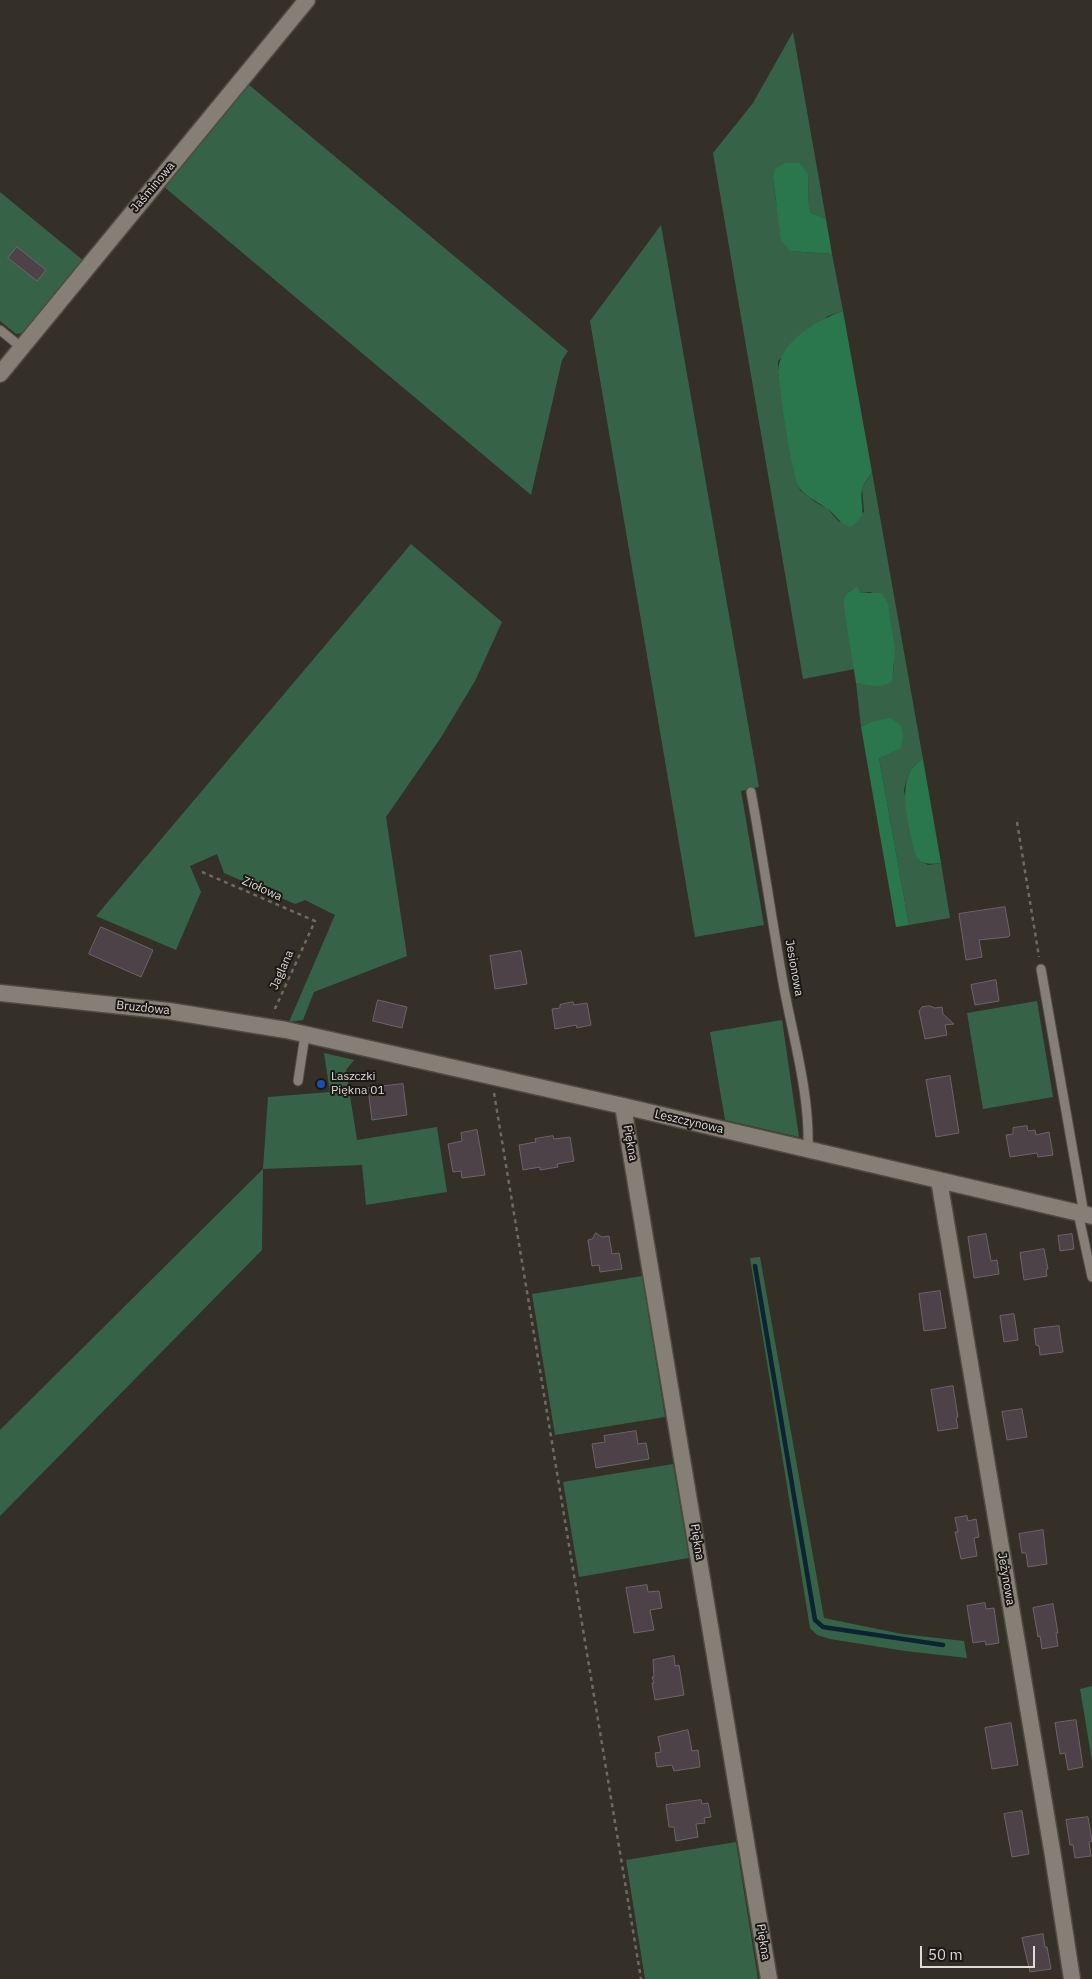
<!DOCTYPE html>
<meta charset="utf-8">
<style>
body{margin:0}
#map{position:relative;width:1092px;height:1979px;overflow:hidden;background:#342f27;font-family:"IBM Plex Sans",sans-serif}
canvas{display:block}
.scale{position:absolute;left:920px;top:1946px;width:115px;height:22px;box-sizing:border-box;border:2px solid #dfdbd6;border-top:0;padding-left:6px;font-size:15px;line-height:18px;white-space:nowrap;color:#dfdbd6;-webkit-text-stroke:4px #1a1714;paint-order:stroke}
</style>
<div id="map">
<canvas width="1092" height="1979"></canvas>
<div class="scale">50 m</div>
</div>
<script>
const g = document.querySelector('canvas').getContext('2d');
g.lineJoin = 'round';
function fill(path, color) { g.fillStyle = color; g.fill(path, 'evenodd'); }
function trace(path, color, width, dash) { g.strokeStyle = color; g.lineWidth = width; g.lineCap = dash ? 'butt' : 'round'; g.setLineDash(dash || []); g.stroke(path); }
function label(font, color, halo, rows, align = 'center') {
  g.font = font + ' "IBM Plex Sans",sans-serif'; g.lineWidth = 4; g.setLineDash([]); g.textBaseline = 'middle'; g.strokeStyle = halo; g.fillStyle = color; for (const [text, x, y, turn = 0] of rows) {
    g.save(); g.translate(x, y); g.rotate((+turn || 0) * Math.PI / 180); g.textAlign = isNaN(turn) ? turn : align; if (halo) g.strokeText(text, 0, 0); g.fillText(text, 0, 0); g.restore();
  }
}
fill(new Path2D(`
 M 793,32 L 826,219 L 812,213 L 809,208 L 808,174 L 773,178 L 776,202 L 790,251 L 832,254 L 843,311 L 828,316 L 778,361 L 778,372 L 794,471 L 800,490 L 815,502 L 828,509 L 839,522 L 864,512 L 862,488 L 872,472 L 923,759 C 911,765 907,777 904,790 L 916,858 L 928,865 L 941,863 L 950,918 L 909,925 L 879,758 L 870,722 L 861,727 L 856,683 L 866,684 L 893,674 C 898,640 886,621 871,592 L 861,593 L 858,586 L 843,602 L 855,669 L 803,679 L 713,153 L 753,103 Z
 M 248,84 L 568,351 L 562,360 L 531,495 L 163,186 Z
 M 0,192 L 84,261 L 26,333 L 16,334 L 0,321 Z
 M 661,225 L 759,787 L 741,791 L 764,925 L 695,937 L 590,321 Z
 M 411,544 L 502,622 L 475,681 L 440,739 L 386,817 L 407,956 L 314,992 L 303,1020 L 289,1022 L 335,915 L 305,900 L 295,904 L 224,873 L 217,854 L 190,866 L 201,892 L 176,950 L 96,916 Z
 M 1037,1001 L 1053,1097 L 983,1109 L 967,1013 Z
 M 782,1020 L 799,1137 L 725,1120 L 710,1032 Z
 M 324,1053 L 354,1060 L 346,1070 L 357,1140 L 437,1127 L 447,1192 L 366,1205 L 362,1165 L 263,1169 L 262,1250 L 0,1516 L 0,1430 L 263,1169 L 268,1097 L 330,1092 Z
 M 760,1257 L 824,1618 L 902,1634 L 964,1641 L 967,1658 L 905,1651 L 830,1639 L 817,1635 L 810,1628 L 750,1258 Z
 M 642,1276 L 665,1417 L 555,1435 L 532,1294 Z
 M 673,1464 L 689,1558 L 579,1577 L 563,1482 Z
 M 1092,1686 L 1092,1761 L 1080,1689 Z
 M 736,1842 L 758,1979 L 645,1979 L 626,1860 Z`), '#366348');
fill(new Path2D(`
 M 786,163 L 799,163 L 808,174 L 809,208 L 812,213 L 826,219 L 832,254 L 790,251 L 781,240 L 773,178 L 776,168 Z
 M 843,311 L 872,472 C 869,477 864,483 862,489 C 859,508 870,514 850,527 C 836,521 837,515 826,508 C 818,502 808,498 801,490 C 791,479 781,393 778,372 C 779,342 817,320 843,311 Z
 M 858,586 L 861,593 L 882,593 L 888,604 L 895,652 L 892,681 C 881,690 868,684 856,683 L 843,602 L 847,594 Z
 M 890,718 L 901,725 L 903,736 L 901,748 L 879,758 L 909,925 L 896,927 L 861,727 L 870,722 Z
 M 923,759 L 941,863 C 930,864 925,865 916,858 C 911,830 891,776 923,759 Z`), '#2a774e');
trace(new Path2D(`
 M 755,1266 L 815,1620 L 823,1627 L 943,1645`), '#0b2332', 4.5);
const building = new Path2D(`
 M 17,247 L 46,270 L 37,281 L 8,258 Z
 M 1005,907 L 1010,935 L 1008,937 L 979,940 L 982,957 L 966,960 L 959,914 Z
 M 101,927 L 153,950 L 141,977 L 89,954 Z
 M 521,951 L 527,984 L 495,989 L 490,956 Z
 M 996,980 L 999,1001 L 975,1005 L 971,985 Z
 M 378,1000 L 407,1007 L 402,1028 L 373,1021 Z
 M 573,1002 L 574,1005 L 587,1003 L 591,1025 L 577,1028 L 576,1025 L 555,1029 L 552,1009 L 560,1008 L 560,1005 Z
 M 930,1006 L 935,1008 L 942,1007 L 943,1014 L 954,1024 L 945,1025 L 947,1035 L 925,1039 L 919,1011 L 922,1007 Z
 M 950,1076 L 959,1133 L 936,1137 L 926,1080 Z
 M 403,1084 L 407,1115 L 372,1120 L 368,1088 Z
 M 1027,1126 L 1028,1131 L 1035,1130 L 1036,1135 L 1049,1132 L 1053,1155 L 1038,1157 L 1037,1153 L 1010,1157 L 1006,1135 L 1013,1134 L 1013,1128 Z
 M 477,1130 L 485,1175 L 462,1178 L 461,1171 L 453,1172 L 448,1144 L 462,1141 L 461,1133 Z
 M 553,1136 L 554,1139 L 570,1137 L 574,1161 L 557,1164 L 558,1167 L 540,1170 L 540,1167 L 523,1170 L 519,1145 L 536,1142 L 535,1139 Z
 M 596,1233 L 602,1237 L 609,1236 L 612,1254 L 619,1253 L 622,1269 L 600,1272 L 599,1265 L 592,1266 L 588,1240 L 592,1239 Z
 M 986,1234 L 991,1261 L 997,1260 L 999,1274 L 974,1278 L 968,1237 Z
 M 1072,1234 L 1074,1249 L 1060,1251 L 1058,1236 Z
 M 1044,1249 L 1048,1269 L 1046,1269 L 1047,1276 L 1024,1280 L 1020,1253 Z
 M 940,1291 L 946,1328 L 924,1331 L 919,1294 Z
 M 1014,1314 L 1018,1340 L 1004,1342 L 1000,1316 Z
 M 1059,1326 L 1063,1352 L 1040,1355 L 1039,1346 L 1036,1345 L 1034,1329 Z
 M 953,1386 L 958,1417 L 956,1418 L 958,1428 L 938,1431 L 931,1390 Z
 M 1022,1409 L 1027,1437 L 1007,1440 L 1002,1412 Z
 M 636,1431 L 638,1444 L 646,1443 L 649,1459 L 596,1468 L 592,1444 L 605,1442 L 604,1436 Z
 M 967,1516 L 968,1521 L 976,1519 L 979,1537 L 974,1538 L 977,1556 L 961,1559 L 955,1532 L 958,1532 L 955,1518 Z
 M 1043,1530 L 1047,1564 L 1028,1567 L 1026,1553 L 1022,1553 L 1019,1534 Z
 M 647,1585 L 648,1592 L 659,1591 L 662,1608 L 650,1610 L 654,1630 L 634,1633 L 626,1588 Z
 M 985,1603 L 986,1609 L 994,1608 L 999,1643 L 986,1645 L 985,1641 L 973,1643 L 967,1606 Z
 M 1053,1604 L 1058,1633 L 1056,1633 L 1058,1646 L 1042,1649 L 1040,1636 L 1038,1637 L 1033,1608 Z
 M 674,1656 L 675,1666 L 679,1665 L 684,1695 L 655,1700 L 652,1683 L 654,1683 L 652,1677 L 654,1677 L 653,1660 Z
 M 1076,1720 L 1083,1767 L 1068,1770 L 1065,1753 L 1060,1754 L 1055,1723 Z
 M 1011,1723 L 1018,1765 L 992,1769 L 985,1728 Z
 M 688,1730 L 692,1751 L 698,1750 L 700,1767 L 674,1771 L 672,1765 L 657,1767 L 655,1753 L 661,1752 L 658,1737 Z
 M 701,1800 L 702,1804 L 708,1803 L 711,1817 L 704,1818 L 705,1823 L 696,1824 L 698,1837 L 676,1841 L 674,1827 L 669,1827 L 666,1805 Z
 M 1022,1811 L 1029,1854 L 1012,1857 L 1004,1814 Z
 M 1088,1817 L 1092,1841 L 1089,1842 L 1091,1856 L 1075,1858 L 1073,1845 L 1070,1845 L 1066,1820 Z
 M 1043,1934 L 1045,1947 L 1047,1947 L 1051,1969 L 1030,1972 L 1022,1938 Z`);
fill(building, '#4c4247');
trace(building, '#6f6469', 1);
const lane = new Path2D(`
 M 0,330 L 21,347
 M 751,792 C 763,857 772,922 784,988 C 794,1041 810,1095 808,1150
 M 1041,969 L 1084,1214
 M 298,1081 L 305,1035
 M 1078,1213 L 1092,1277`);
const street = new Path2D(`
 M 0,374 L 307,0
 M 0,993 L 169,1011 L 286,1030 L 623,1106 L 1092,1216
 M 623,1106 L 769,1979
 M 939,1180 L 1053,1856 L 1072,1979`);
trace(lane, '#4f4a43', 11);
trace(street, '#4f4a43', 19);
trace(new Path2D(`
 M 1017,822 L 1039,957
 M 202,872 L 315,921 L 273,1013
 M 494,1093 L 641,1979`), '#6f6a63', 2.5, [4, 4]);
trace(lane, '#867f76', 9);
trace(street, '#867f76', 16);
for (const [x, y, r, color] of [
 [321,1084,5,"#1a4fb4"]
]) { const dot = new Path2D(); dot.arc(x, y, r, 0, 2 * Math.PI); g.fillStyle = color; g.fill(dot); trace(dot, '#1a1714', 2); }
label('12px', '#dfdbd6', '#1a1714', [
 ["Jaśminowa",153,187,-50],
 ["Ziołowa",262,889,24],
 ["Jesionowa",794,968,80],
 ["Jaglana",282,970,-66],
 ["Bruzdowa",143,1008,6],
 ["Leszczynowa",689,1122,13],
 ["Piękna",630,1143,80],
 ["Piękna",697,1542,81],
 ["Jeżynowa",1006,1579,80],
 ["Piękna",763,1942,81]
]);
label('12px', '#dfdbd6', '#1a1714', [
 ["Laszczki",331,1077],
 ["Piękna 01",331,1091]
], 'left');
</script>
